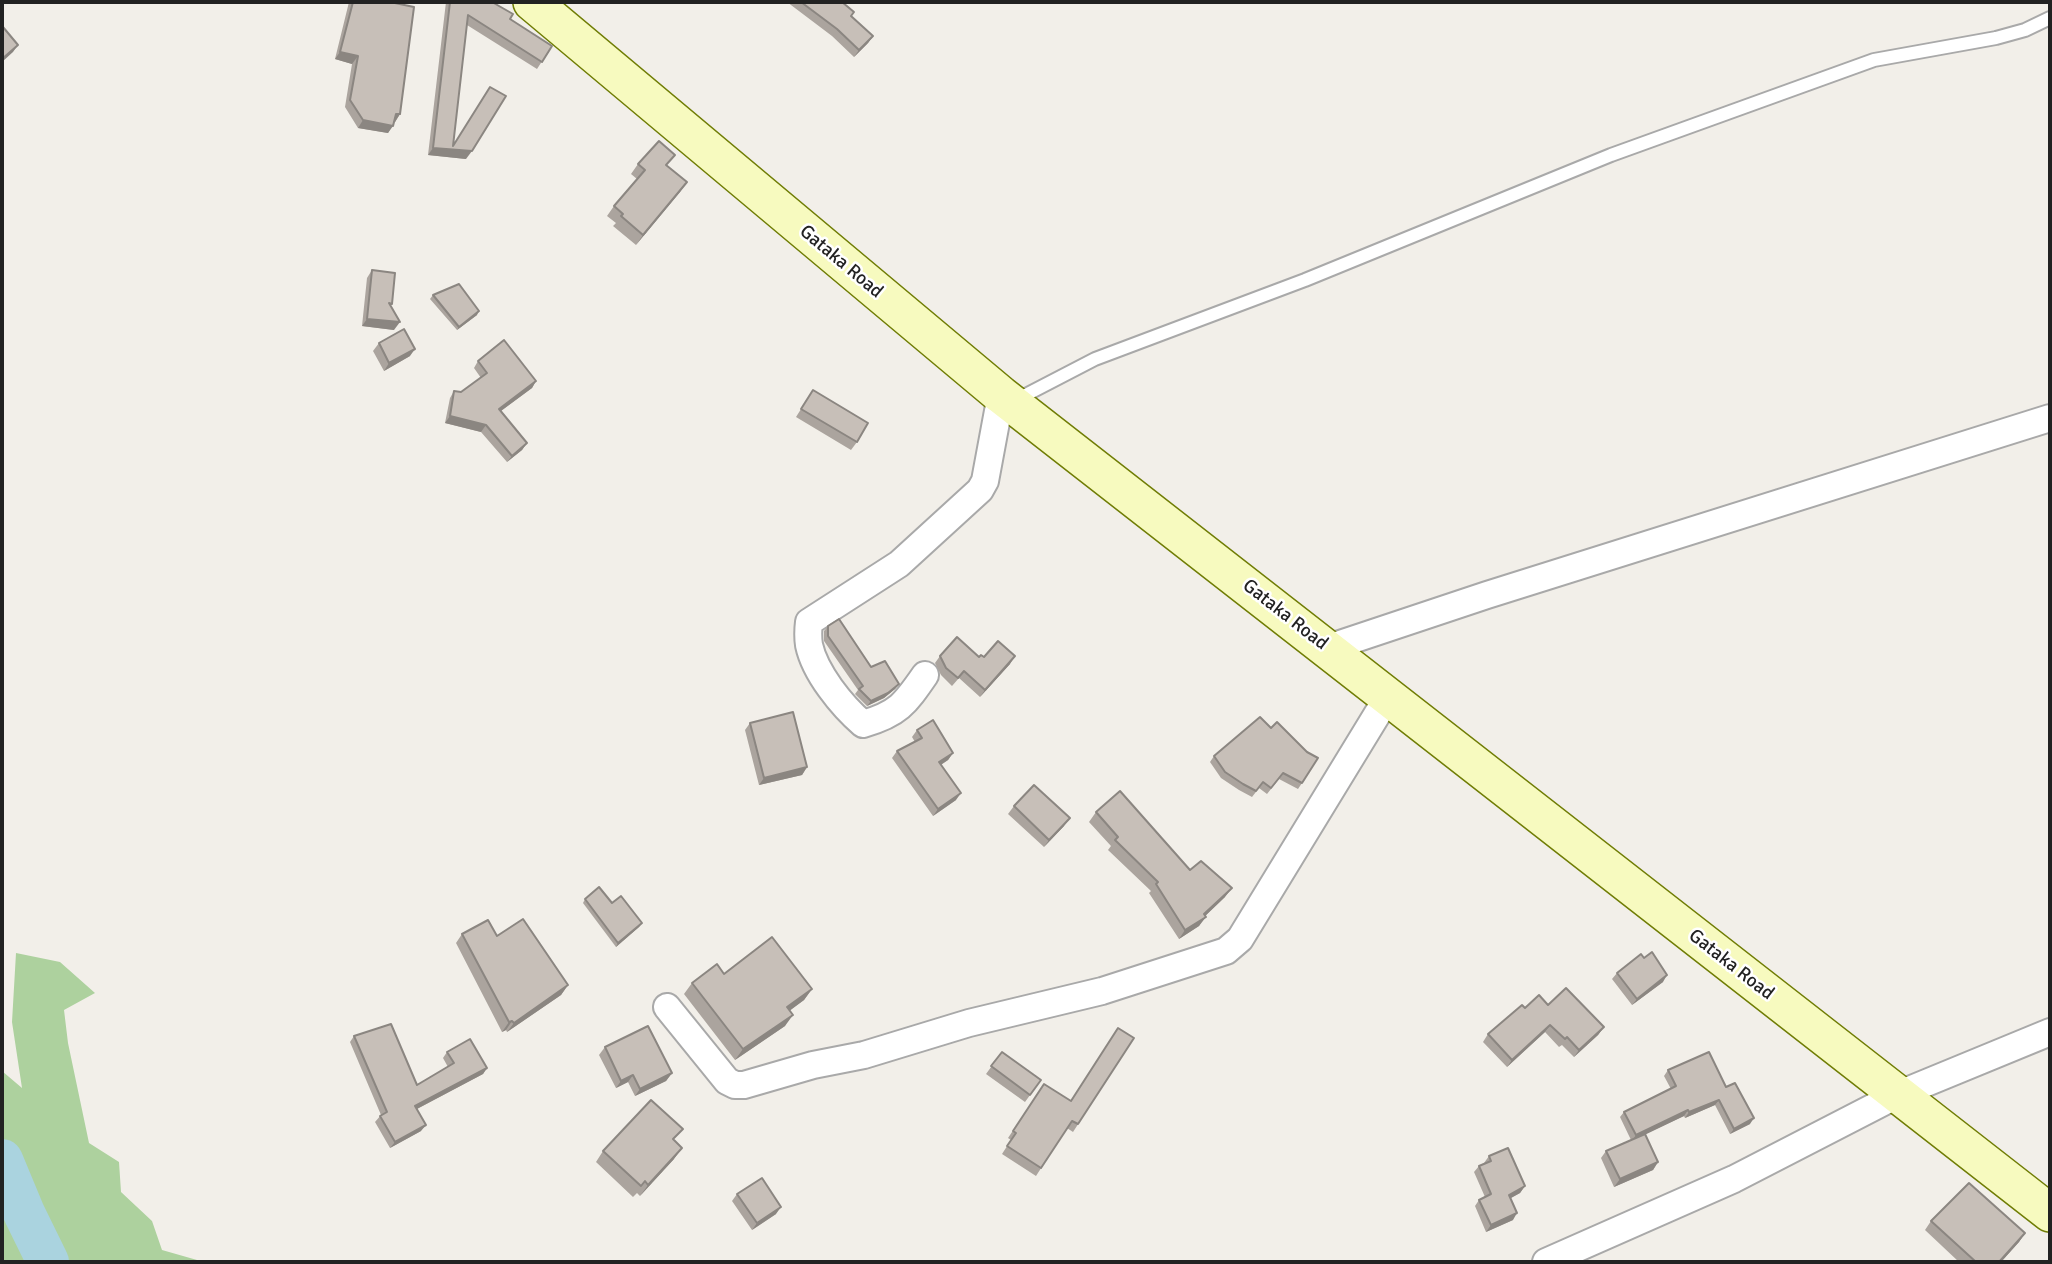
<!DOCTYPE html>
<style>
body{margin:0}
#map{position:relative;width:2052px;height:1264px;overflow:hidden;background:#f2efe9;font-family:Signika,sans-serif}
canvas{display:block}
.frame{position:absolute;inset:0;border:4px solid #222;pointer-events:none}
</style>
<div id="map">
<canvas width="2052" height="1264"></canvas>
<div class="frame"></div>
</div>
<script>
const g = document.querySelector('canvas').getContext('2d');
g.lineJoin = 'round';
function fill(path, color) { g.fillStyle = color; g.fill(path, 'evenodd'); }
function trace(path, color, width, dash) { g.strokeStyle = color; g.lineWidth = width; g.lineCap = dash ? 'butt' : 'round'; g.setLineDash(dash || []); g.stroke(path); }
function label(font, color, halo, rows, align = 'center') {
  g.font = font + ' Signika,sans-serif'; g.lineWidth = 5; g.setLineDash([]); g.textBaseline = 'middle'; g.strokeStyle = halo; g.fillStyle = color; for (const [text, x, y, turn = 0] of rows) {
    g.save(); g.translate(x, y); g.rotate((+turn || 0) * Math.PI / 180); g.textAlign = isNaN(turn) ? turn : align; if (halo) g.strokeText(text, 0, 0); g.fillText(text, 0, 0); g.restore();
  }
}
fill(new Path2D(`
 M 16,953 L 60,962 L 95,993 L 64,1010 L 68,1043 L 89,1143 L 119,1162 L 121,1192 L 152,1221 L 162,1250 L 204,1262 L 2,1262 L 2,1071 L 22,1088 L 12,1022 Z`), '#add19e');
trace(new Path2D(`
 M 2,1160 L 24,1213 L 48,1262`), '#aad3df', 42);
const lane = new Path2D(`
 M 1014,401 L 1095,359 L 1305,280 L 1611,155 L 1874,60 L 1996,38 L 2025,30 L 2050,18`);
const street = new Path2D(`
 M 1328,648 L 1487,595 L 2050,418
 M 925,675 C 905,704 898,714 863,724 C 842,706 815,673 809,645 C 808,638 808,630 809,622 L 899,564 L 980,490 L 985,481 L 1001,395
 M 667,1007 L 727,1081 L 735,1085 L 744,1085 L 813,1065 L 864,1055 L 969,1023 L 1102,991 L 1226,951 L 1240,939 L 1389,695
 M 1546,1262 L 1734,1179 L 1897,1095 L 2050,1032`);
const secondary = new Path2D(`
 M 532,2 L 1001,395 L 2050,1213`);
trace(lane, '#a9a9a9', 16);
trace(street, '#a9a9a9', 30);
trace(secondary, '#707d05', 40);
trace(lane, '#fff', 12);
trace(street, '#fff', 26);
trace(secondary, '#f7fabf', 37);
fill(new Path2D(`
 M 349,2 L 390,2 L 400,114 L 395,122 L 394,122 L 388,133 L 358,128 L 345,107 L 352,64 L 335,59 Z
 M 446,2 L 492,2 L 510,19 L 552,46 L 537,69 L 467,25 L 453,145 L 466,159 L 428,155 Z
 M 787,2 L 842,2 L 851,16 L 873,36 L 868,43 L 854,57 L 832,36 Z
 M 638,164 L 667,166 L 687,182 L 636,245 L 613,226 L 616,223 L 607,216 L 614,206 L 637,179 L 631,174 Z
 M 372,270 L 390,306 L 394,330 L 362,326 L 367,278 Z
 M 433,295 L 477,315 L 457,330 L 430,299 Z
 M 379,343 L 410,356 L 384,371 L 373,351 Z
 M 478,361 L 536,381 L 532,388 L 501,411 L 527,443 L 522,450 L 507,462 L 481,432 L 445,423 L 450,398 L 454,391 L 461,392 L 481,378 L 474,368 Z
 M 813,390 L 857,442 L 851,450 L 796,417 Z
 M 828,626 L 871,667 L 899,684 L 895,689 L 884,698 L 867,706 L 855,694 L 858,690 L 824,641 L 824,631 Z
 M 940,656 L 979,657 L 1010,664 L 980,697 L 959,678 L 952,686 L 941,675 L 935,663 Z
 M 1260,717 L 1302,783 L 1298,789 L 1279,779 L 1267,794 L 1259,788 L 1252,797 L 1239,790 L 1221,778 L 1210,762 L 1214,756 Z
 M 750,723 L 807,767 L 802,775 L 759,785 L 745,730 Z
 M 917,730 L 953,753 L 948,760 L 941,765 L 956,800 L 933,816 L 892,758 L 897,751 L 915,742 L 912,737 Z
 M 1014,806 L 1064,826 L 1044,847 L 1008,814 Z
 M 1096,812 L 1190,870 L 1225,897 L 1205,916 L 1199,926 L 1179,939 L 1149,893 L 1151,891 L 1108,850 L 1111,846 L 1089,822 Z
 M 585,899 L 612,903 L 642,923 L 639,927 L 616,947 L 583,903 Z
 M 462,934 L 497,936 L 568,985 L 561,995 L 507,1032 L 506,1030 L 502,1032 L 456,943 Z
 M 1617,973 L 1663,982 L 1632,1005 L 1612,979 Z
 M 724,974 L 812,989 L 804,1000 L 790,1010 L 785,1026 L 735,1060 L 684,994 L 692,983 Z
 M 1548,1005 L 1604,1027 L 1598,1035 L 1574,1057 L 1562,1045 L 1559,1047 L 1545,1032 L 1507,1067 L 1483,1042 L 1488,1034 L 1525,1008 Z
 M 354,1036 L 417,1085 L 448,1067 L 443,1058 L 447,1052 L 487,1068 L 483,1074 L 417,1109 L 421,1131 L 390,1148 L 375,1122 L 381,1115 L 350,1042 Z
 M 1134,1038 L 1073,1132 L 1067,1128 L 1036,1176 L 1002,1154 L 1011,1140 L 1008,1138 L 1044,1084 L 1071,1101 Z
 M 605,1047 L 672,1073 L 666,1081 L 635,1096 L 628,1082 L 616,1088 L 599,1055 Z
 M 1002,1052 L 1041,1080 L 1025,1102 L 986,1074 Z
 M 1668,1070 L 1726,1087 L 1750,1124 L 1730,1134 L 1715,1105 L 1685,1118 L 1684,1116 L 1645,1134 L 1658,1162 L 1653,1170 L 1614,1187 L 1601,1158 L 1606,1151 L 1631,1140 L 1620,1117 L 1624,1112 L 1671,1089 L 1664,1076 Z
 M 675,1141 L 674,1159 L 640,1196 L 637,1193 L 633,1197 L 596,1162 L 603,1151 Z
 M 1489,1156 L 1525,1186 L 1520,1193 L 1510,1198 L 1513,1220 L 1486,1232 L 1475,1206 L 1479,1200 L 1485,1197 L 1474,1172 L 1479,1166 L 1484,1163 Z
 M 737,1194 L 776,1214 L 752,1230 L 732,1201 Z
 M 1931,1221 L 2025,1233 L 2019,1242 L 2001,1262 L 1959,1262 L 1925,1230 Z`), '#aba49e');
fill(new Path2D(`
 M 873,36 L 868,43 L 854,57 L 859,50 Z
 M 18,45 L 13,52 L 2,62 L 2,59 Z
 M 340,52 L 358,56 L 352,64 L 335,59 Z
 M 396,114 L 400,114 L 395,122 L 390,121 Z
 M 363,120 L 393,126 L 388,133 L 358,128 Z
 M 433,148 L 472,151 L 466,159 L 428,155 Z
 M 687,182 L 680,192 L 636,245 L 643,235 Z
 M 479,311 L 477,315 L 457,330 L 459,327 Z
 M 367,319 L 400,322 L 394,330 L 362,326 Z
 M 415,349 L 410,356 L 384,371 L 389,363 Z
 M 536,381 L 532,388 L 494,416 L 499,409 Z
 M 450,416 L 486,425 L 481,432 L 445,423 Z
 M 527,443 L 522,450 L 507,462 L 512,456 Z
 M 1015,656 L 1010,664 L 980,697 L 985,690 Z
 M 899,684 L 895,689 L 884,698 L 867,706 L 871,701 Z
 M 953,753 L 948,760 L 934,769 L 939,762 Z
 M 807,767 L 802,775 L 759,785 L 764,778 Z
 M 961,793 L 956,800 L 933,816 L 938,809 Z
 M 1070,818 L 1064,826 L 1044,847 L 1049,840 Z
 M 1232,888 L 1225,897 L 1202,919 L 1206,917 L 1199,926 L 1179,939 L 1185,930 L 1204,914 Z
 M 642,923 L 639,927 L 616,947 L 618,943 Z
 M 1667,975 L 1663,982 L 1632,1005 L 1637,999 Z
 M 568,985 L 561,995 L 507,1032 L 514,1023 Z
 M 812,989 L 804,1000 L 780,1018 L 787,1007 Z
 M 793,1015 L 785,1026 L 735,1060 L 743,1049 Z
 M 512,1021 L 506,1030 L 502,1032 L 509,1022 Z
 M 1550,1025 L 1545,1032 L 1507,1067 L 1512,1060 Z
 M 1604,1027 L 1598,1035 L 1574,1057 L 1579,1050 Z
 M 487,1068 L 483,1074 L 411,1112 L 415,1106 Z
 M 672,1073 L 666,1081 L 635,1096 L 640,1089 Z
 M 633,1075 L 628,1082 L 616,1088 L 621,1081 Z
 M 1719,1100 L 1715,1105 L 1685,1118 L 1689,1112 Z
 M 1688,1110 L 1684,1116 L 1632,1141 L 1636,1135 Z
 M 1754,1118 L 1750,1124 L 1730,1134 L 1734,1129 Z
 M 426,1125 L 421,1131 L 390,1148 L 395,1142 Z
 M 682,1148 L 674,1159 L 640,1196 L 648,1185 Z
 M 1658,1162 L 1653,1170 L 1614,1187 L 1620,1179 Z
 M 1525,1186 L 1520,1193 L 1504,1202 L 1509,1195 Z
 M 781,1207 L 776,1214 L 752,1230 L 757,1223 Z
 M 1517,1213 L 1513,1220 L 1486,1232 L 1491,1225 Z
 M 2025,1233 L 2019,1242 L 2001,1262 L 1999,1262 Z`), '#8b8681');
const building = new Path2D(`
 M 353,2 L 390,2 L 414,7 L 400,114 L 396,114 L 393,126 L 363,120 L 350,100 L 358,56 L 340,52 Z
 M 450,2 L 492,2 L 513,14 L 510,19 L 552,46 L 542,62 L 468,15 L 453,146 L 490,87 L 506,96 L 472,151 L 433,148 Z
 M 801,2 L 842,2 L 854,12 L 851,16 L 873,36 L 859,50 L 837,29 Z
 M 3,27 L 18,45 L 2,59 L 2,28 Z
 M 659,141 L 675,155 L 666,165 L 687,182 L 643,235 L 621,216 L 623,214 L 614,206 L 645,170 L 638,164 Z
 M 372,270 L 395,273 L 392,304 L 389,303 L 400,322 L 367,319 Z
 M 459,284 L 479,311 L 459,327 L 433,295 Z
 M 404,329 L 415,349 L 389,363 L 379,343 Z
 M 504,340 L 536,381 L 499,409 L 527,443 L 512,456 L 486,425 L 450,416 L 454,391 L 461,392 L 487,373 L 478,361 Z
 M 813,390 L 868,423 L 857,442 L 801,409 Z
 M 839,619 L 871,667 L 885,661 L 899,684 L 888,693 L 871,701 L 859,689 L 863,686 L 828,636 L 828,626 Z
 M 957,637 L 979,657 L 981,655 L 984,657 L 998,641 L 1015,656 L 985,690 L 964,671 L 958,678 L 946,668 L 940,656 Z
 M 793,712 L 807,767 L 764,778 L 750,723 Z
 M 1260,717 L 1271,728 L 1277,722 L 1307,752 L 1318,758 L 1302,783 L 1283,773 L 1271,788 L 1263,782 L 1256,791 L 1243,784 L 1225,772 L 1214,756 Z
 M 933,720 L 953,753 L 939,762 L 961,793 L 938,809 L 897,751 L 922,738 L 917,730 Z
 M 1034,785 L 1070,818 L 1049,840 L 1014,806 Z
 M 1120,791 L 1190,870 L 1201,861 L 1232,888 L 1204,914 L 1206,917 L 1185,930 L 1156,884 L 1158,882 L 1115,840 L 1118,837 L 1096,812 Z
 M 599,887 L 612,903 L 621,896 L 642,923 L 618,943 L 585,899 Z
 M 523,919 L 568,985 L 514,1023 L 512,1021 L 509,1022 L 462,934 L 488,920 L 497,936 Z
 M 772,937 L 812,989 L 787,1007 L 793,1015 L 743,1049 L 692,983 L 717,964 L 724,974 Z
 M 1652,952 L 1667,975 L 1637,999 L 1617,973 L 1641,954 L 1644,958 Z
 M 1566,988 L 1604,1027 L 1579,1050 L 1567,1037 L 1565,1039 L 1550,1025 L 1512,1060 L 1488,1034 L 1522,1005 L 1525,1008 L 1539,995 L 1548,1005 Z
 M 391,1024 L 417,1085 L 454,1063 L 447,1052 L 470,1039 L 487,1068 L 415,1106 L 426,1125 L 395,1142 L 380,1116 L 387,1112 L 354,1036 Z
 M 648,1026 L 672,1073 L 640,1089 L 633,1075 L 621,1081 L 605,1047 Z
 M 1118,1028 L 1134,1038 L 1078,1124 L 1072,1121 L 1041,1168 L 1007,1146 L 1016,1133 L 1013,1131 L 1044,1084 L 1071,1101 Z
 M 1002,1052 L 1041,1080 L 1030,1095 L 991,1066 Z
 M 1709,1052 L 1726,1087 L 1735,1083 L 1754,1118 L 1734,1129 L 1719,1100 L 1689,1112 L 1688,1110 L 1636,1135 L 1624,1112 L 1676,1086 L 1668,1070 Z
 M 651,1100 L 683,1129 L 673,1139 L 682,1148 L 648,1185 L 645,1181 L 641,1186 L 603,1151 Z
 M 1645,1134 L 1658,1162 L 1620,1179 L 1606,1151 Z
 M 1508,1148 L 1525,1186 L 1509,1195 L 1517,1213 L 1491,1225 L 1479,1200 L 1491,1194 L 1479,1166 L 1491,1161 L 1489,1156 Z
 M 762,1178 L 781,1207 L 757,1223 L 737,1194 Z
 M 1969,1183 L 2025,1233 L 1999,1262 L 1976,1262 L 1931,1221 Z`);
fill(building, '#c7bfb8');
trace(building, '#8b8681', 2);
label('19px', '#222', '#fff', [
 ["Gataka Road",841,262,40],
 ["Gataka Road",1285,615,38],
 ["Gataka Road",1731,965,38]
]);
</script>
